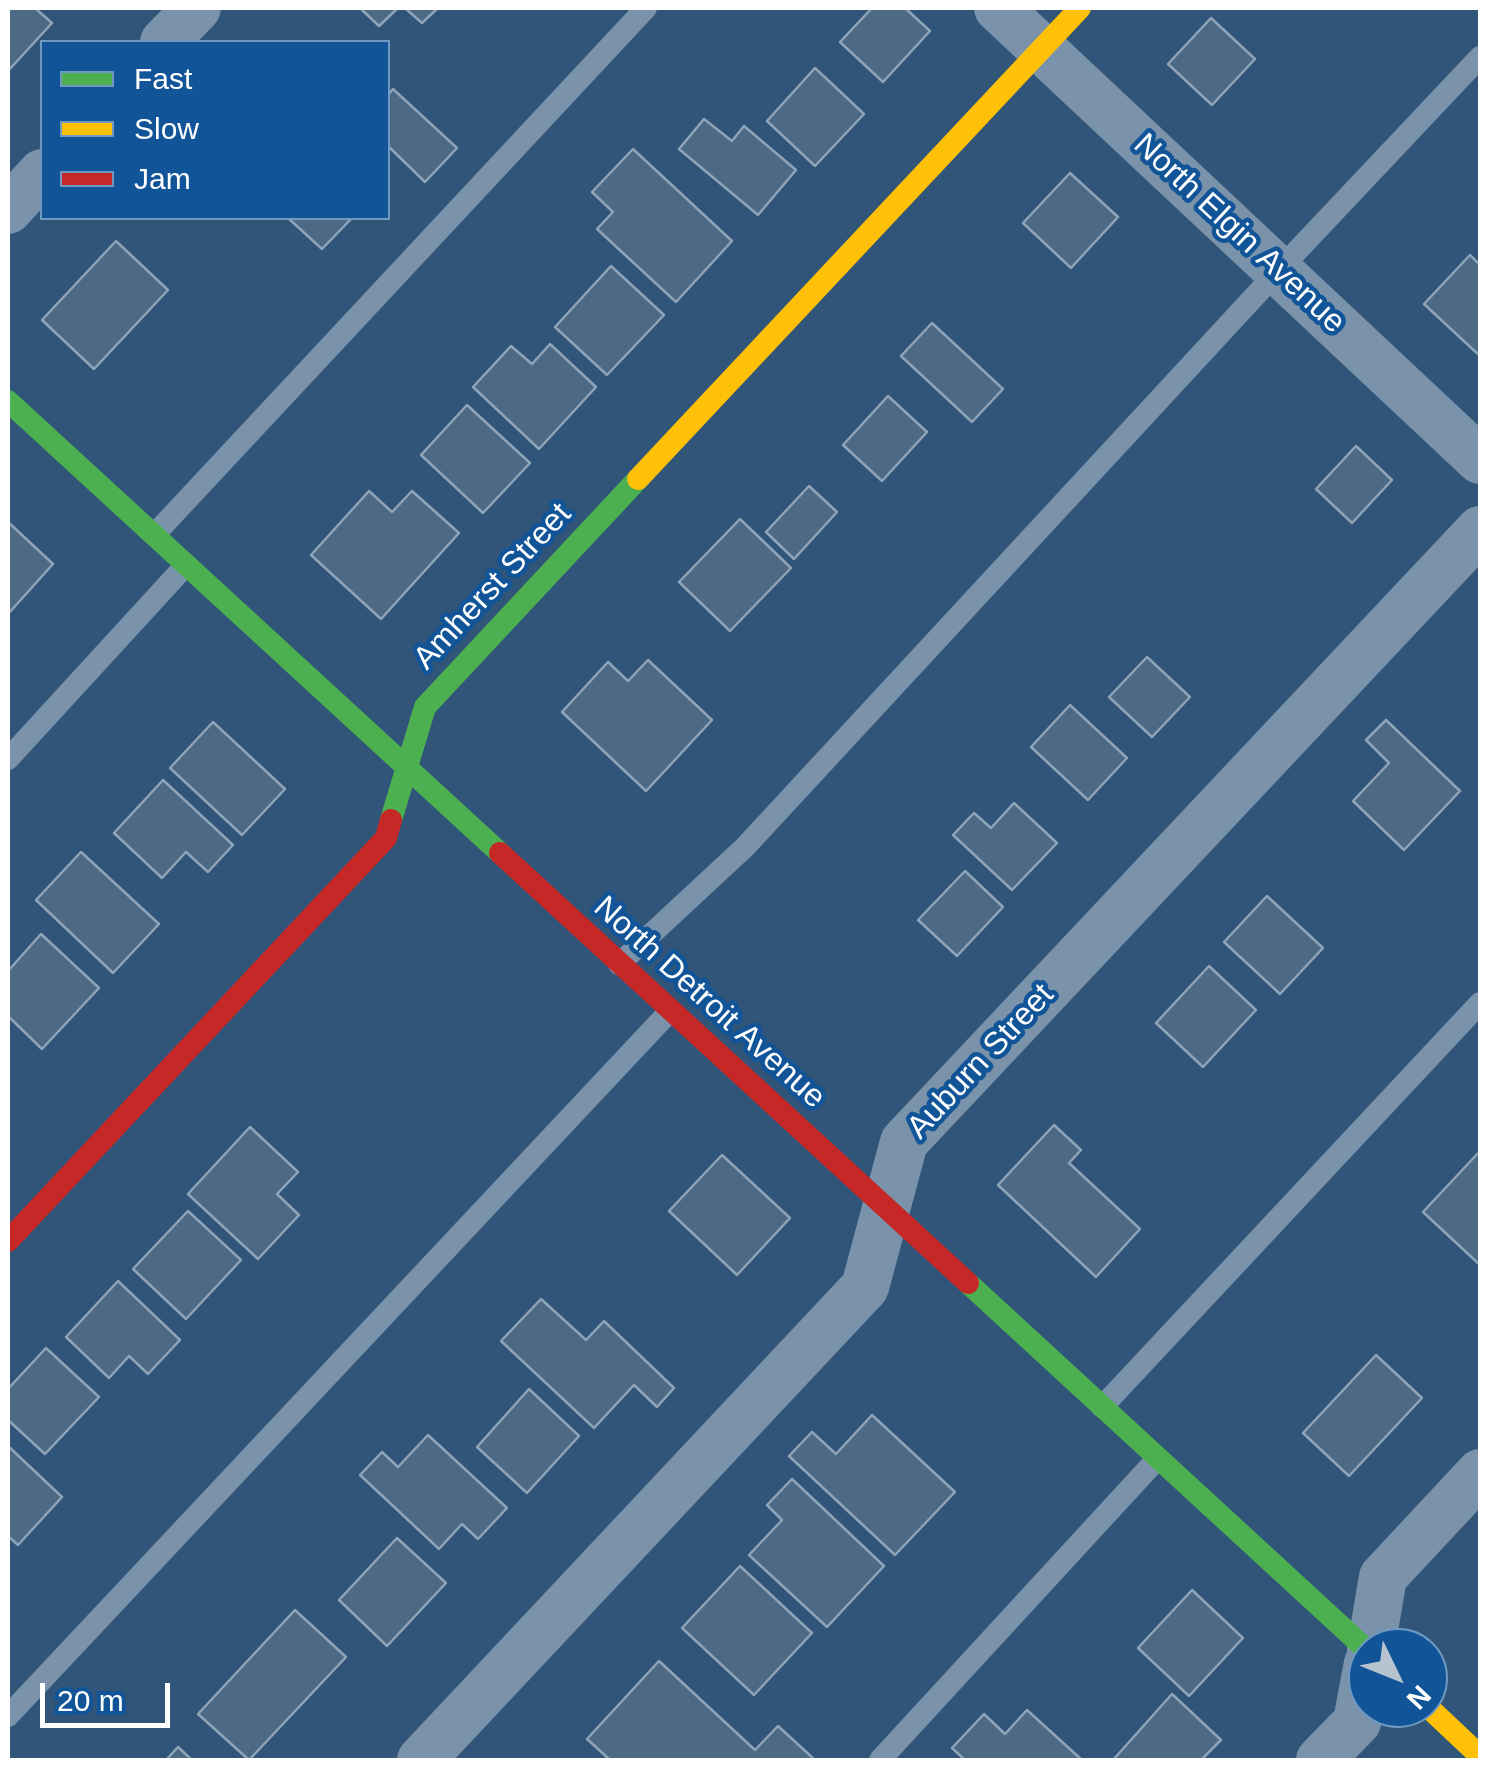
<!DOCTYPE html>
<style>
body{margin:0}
#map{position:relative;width:1488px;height:1768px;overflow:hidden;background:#305579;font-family:Arial,sans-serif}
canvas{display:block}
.frame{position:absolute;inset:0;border:10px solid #fff;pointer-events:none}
.legend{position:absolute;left:40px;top:40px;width:350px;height:180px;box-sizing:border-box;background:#115598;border:2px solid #7099c1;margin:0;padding:12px 18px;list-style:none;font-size:30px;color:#fff}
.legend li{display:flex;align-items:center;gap:20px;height:50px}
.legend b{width:50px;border:2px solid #7099c1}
.north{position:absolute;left:1348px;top:1628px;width:100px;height:100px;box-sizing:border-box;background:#115598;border:2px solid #7099c1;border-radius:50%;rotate:133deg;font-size:28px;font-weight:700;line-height:40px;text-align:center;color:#fff}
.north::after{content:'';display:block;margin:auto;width:35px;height:45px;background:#b7c4d0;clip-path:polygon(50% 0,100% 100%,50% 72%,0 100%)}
.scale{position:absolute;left:40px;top:1683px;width:130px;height:45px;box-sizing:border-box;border:5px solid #fff;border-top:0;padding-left:12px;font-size:30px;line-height:35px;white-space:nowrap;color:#fff;-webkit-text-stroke:8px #115598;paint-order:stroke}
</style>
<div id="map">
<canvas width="1488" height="1768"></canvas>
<div class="frame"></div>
<ul class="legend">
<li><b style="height:12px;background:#4caf50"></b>Fast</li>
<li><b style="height:12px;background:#ffc107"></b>Slow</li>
<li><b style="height:12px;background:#c62828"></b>Jam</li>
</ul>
<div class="north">N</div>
<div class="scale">20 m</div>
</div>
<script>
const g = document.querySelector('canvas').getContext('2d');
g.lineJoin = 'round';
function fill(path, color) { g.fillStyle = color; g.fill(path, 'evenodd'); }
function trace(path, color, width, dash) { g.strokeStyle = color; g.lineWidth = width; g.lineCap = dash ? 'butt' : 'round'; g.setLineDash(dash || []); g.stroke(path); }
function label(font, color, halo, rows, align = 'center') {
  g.font = font + ' Arial,sans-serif'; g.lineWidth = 9; g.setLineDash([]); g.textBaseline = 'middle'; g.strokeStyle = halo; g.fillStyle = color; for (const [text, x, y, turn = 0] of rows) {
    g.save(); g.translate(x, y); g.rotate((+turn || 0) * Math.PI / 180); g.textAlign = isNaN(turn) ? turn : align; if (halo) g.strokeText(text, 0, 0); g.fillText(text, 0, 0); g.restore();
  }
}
const building = new Path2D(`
 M 8,8 L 35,8 L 52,23 L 8,71 Z
 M 360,8 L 398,8 L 379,26 Z
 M 405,8 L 438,8 L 422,23 Z
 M 872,8 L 905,8 L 930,31 L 883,82 L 840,42 Z
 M 1211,18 L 1255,59 L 1212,105 L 1168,64 Z
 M 815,68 L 864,114 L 815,166 L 767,121 Z
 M 393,89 L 457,148 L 425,182 L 388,146 L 388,95 Z
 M 704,119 L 732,141 L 744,126 L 796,170 L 758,215 L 679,149 Z
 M 633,149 L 732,241 L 676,302 L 597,229 L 613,212 L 592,192 Z
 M 1070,173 L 1118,217 L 1071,268 L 1023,223 Z
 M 288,218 L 352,218 L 322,249 Z
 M 116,241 L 168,290 L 94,369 L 42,320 Z
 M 1470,255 L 1480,265 L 1480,356 L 1424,304 Z
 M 611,266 L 664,315 L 607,375 L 555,327 Z
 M 932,323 L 1003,389 L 972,422 L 901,356 Z
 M 550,344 L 596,387 L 539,449 L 473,387 L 511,346 L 532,364 Z
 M 888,396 L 927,432 L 882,481 L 843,445 Z
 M 467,405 L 530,463 L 483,513 L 421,455 Z
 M 1356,446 L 1392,480 L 1352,523 L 1316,489 Z
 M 809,486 L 837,512 L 794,559 L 766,532 Z
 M 369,491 L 392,512 L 412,491 L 459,533 L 381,619 L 311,555 Z
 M 740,519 L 791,568 L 730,631 L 679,582 Z
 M 8,522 L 53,564 L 8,614 Z
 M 1147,657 L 1190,697 L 1152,737 L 1109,697 Z
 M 648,660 L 712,720 L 646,791 L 562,712 L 608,662 L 628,681 Z
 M 1070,705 L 1127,758 L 1088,800 L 1031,747 Z
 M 1386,720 L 1460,791 L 1404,850 L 1353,801 L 1389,763 L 1366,740 Z
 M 213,722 L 285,789 L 242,835 L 170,768 Z
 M 163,780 L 233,845 L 208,872 L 186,852 L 162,878 L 114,833 Z
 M 1014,803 L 1057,843 L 1012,890 L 953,835 L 974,813 L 991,828 Z
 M 81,852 L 159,924 L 113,973 L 36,900 Z
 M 965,871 L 1003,907 L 957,956 L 918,920 Z
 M 1267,896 L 1323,948 L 1280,994 L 1224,942 Z
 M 41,934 L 99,988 L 42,1049 L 8,1016 L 8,971 Z
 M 1209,966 L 1256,1010 L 1203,1067 L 1156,1023 Z
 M 1054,1125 L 1081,1150 L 1069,1163 L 1140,1229 L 1096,1277 L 998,1185 Z
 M 250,1127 L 298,1172 L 277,1194 L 299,1215 L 258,1259 L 188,1194 Z
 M 1480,1151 L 1480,1265 L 1423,1212 Z
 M 722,1155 L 790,1218 L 737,1275 L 669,1211 Z
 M 188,1211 L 241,1260 L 186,1319 L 133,1269 Z
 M 118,1281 L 180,1340 L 148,1374 L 129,1356 L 109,1378 L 66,1337 Z
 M 541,1299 L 586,1340 L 604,1321 L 674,1388 L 657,1407 L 634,1385 L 594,1428 L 501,1341 Z
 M 46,1348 L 99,1397 L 45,1454 L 8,1420 L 8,1389 Z
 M 1376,1355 L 1422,1398 L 1349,1476 L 1303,1433 Z
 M 529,1389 L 579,1436 L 527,1493 L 477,1447 Z
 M 872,1415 L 955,1492 L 895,1555 L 789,1456 L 812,1432 L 836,1454 Z
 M 428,1435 L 507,1508 L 478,1539 L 462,1524 L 439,1549 L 360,1475 L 382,1452 L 398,1467 Z
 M 8,1446 L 62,1497 L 18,1545 L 8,1536 Z
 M 792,1479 L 884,1566 L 827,1627 L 749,1555 L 782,1520 L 767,1505 Z
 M 397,1538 L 446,1583 L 387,1646 L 339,1600 Z
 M 740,1566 L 812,1633 L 754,1695 L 682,1628 Z
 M 1192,1590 L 1243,1638 L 1189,1696 L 1138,1648 Z
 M 295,1610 L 346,1657 L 249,1760 L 198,1714 Z
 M 659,1661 L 755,1750 L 778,1726 L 815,1760 L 610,1760 L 587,1739 Z
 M 1172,1694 L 1221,1740 L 1201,1760 L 1113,1760 Z
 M 1027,1710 L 1082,1760 L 965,1760 L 952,1748 L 984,1714 L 1005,1734 Z
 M 178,1747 L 192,1760 L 166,1760 Z`);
fill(building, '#4c6986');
trace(building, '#8fa4b9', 2.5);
trace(new Path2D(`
 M 154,535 L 646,8
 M 8,759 L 186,565
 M 619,964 L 745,847 L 1279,270 L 1480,57
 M 1102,1407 L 1480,1003
 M 8,1716 L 670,1011
 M 880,1760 L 1158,1458`), '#7a93ab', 22);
trace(new Path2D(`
 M 998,8 L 1480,460
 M 164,42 L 197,8
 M 8,210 L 42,173
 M 1371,1648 L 1383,1577 L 1480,1473
 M 421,1760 L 865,1287 L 904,1142 L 1480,530
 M 1320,1760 L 1357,1722 L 1368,1663`), '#7a93ab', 48);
trace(new Path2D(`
 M 8,401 L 500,853
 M 391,820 L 425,707 L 638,479
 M 968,1283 L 1368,1651`), '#4caf50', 22);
trace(new Path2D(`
 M 638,479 L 1080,8
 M 1428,1707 L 1480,1756`), '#ffc107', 22);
trace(new Path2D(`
 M 500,853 L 968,1283
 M 8,1241 L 386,838 L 391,820`), '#c62828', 22);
label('32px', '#fff', '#115598', [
 ["North Elgin Avenue",1239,234,43],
 ["Amherst Street",493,587,-47],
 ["North Detroit Avenue",709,1003,42],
 ["Auburn Street",981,1062,-47]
]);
</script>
